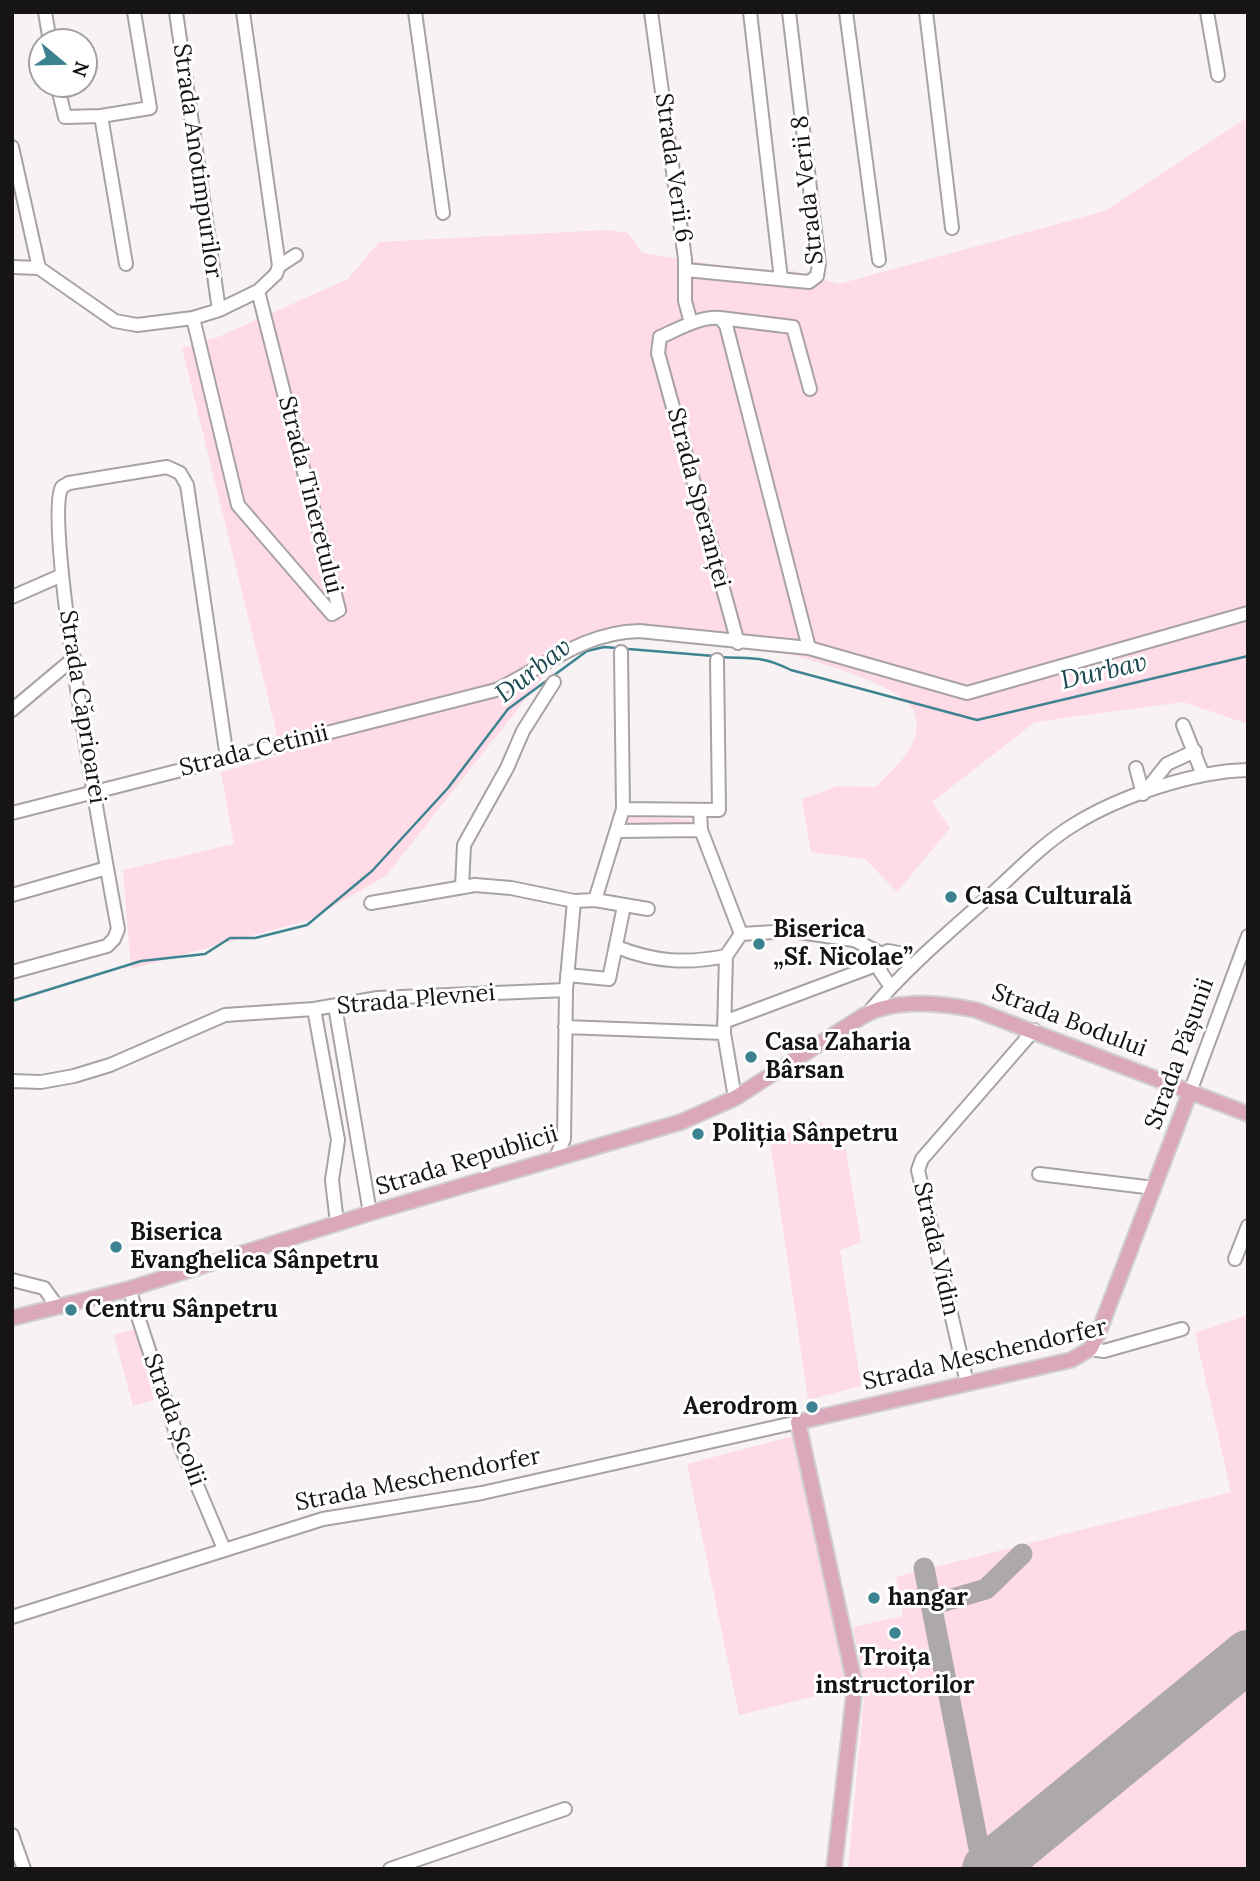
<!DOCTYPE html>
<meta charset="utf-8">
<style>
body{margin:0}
#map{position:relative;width:1260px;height:1881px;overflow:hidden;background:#f8f2f4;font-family:Lora,serif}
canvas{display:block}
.frame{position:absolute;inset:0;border:14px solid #171415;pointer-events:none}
.north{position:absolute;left:28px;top:28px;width:70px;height:70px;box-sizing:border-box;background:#fff;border:2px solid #a2a1a1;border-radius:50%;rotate:109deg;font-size:19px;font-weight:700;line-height:28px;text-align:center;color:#171415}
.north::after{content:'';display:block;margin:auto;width:24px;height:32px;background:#3d8290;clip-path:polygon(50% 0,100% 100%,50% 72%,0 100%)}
</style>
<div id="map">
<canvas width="1260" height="1881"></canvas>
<div class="frame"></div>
<div class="north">N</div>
</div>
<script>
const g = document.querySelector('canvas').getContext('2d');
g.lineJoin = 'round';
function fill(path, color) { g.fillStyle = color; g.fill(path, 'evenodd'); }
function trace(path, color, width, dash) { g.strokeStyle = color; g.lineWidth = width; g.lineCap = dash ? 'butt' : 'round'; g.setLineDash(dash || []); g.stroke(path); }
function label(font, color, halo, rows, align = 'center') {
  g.font = font + ' Lora,serif'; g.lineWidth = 6; g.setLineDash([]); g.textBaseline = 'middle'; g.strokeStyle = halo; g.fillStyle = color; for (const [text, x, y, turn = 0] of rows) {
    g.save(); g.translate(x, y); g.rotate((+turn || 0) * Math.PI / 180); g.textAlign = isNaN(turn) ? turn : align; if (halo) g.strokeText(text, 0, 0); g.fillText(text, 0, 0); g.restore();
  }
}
fill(new Path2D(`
 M 1248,117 L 1248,724 L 1183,702 L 1035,722 L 932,802 L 950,828 L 897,892 L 865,859 L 811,852 L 802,799 L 838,786 L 876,787 C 895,767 926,743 914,711 C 898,671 680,625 635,625 C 611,625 590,633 569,644 L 386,876 L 309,920 L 131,969 L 123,870 L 234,844 L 221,772 L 282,755 L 182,348 L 218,337 L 348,279 L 379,242 L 607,230 L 628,233 L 642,253 L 736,268 L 794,271 L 839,284 L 1105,211 Z
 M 625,817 L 689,819 L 694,824 L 622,828 Z
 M 810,1118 L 843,1133 L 861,1242 L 840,1250 L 861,1386 L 808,1400 L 770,1140 L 791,1132 Z
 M 1248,1315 L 1248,1869 L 848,1869 L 865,1687 L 853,1627 L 903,1616 L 896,1577 L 1231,1492 L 1195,1333 Z
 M 135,1329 L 154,1400 L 133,1406 L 114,1335 Z
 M 798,1435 L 852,1687 L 739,1715 L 687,1464 Z`), '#fedbe6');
trace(new Path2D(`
 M 720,657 C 751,659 761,655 791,670 L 977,720 L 1248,656
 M 12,1001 L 141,961 L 205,954 L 230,938 L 255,938 L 307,925 L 372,871 L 448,788 L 508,709 L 587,651 L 604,647 L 714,656`), '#3e8391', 2.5);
trace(new Path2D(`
 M 924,1568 L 983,1869
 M 931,1605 L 986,1589 L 1022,1554`), '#ada8aa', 21);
trace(new Path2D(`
 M 988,1869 L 1248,1656`), '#ada8aa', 52);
const minor = new Path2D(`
 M 45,12 L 50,42
 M 176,12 L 219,310
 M 243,12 L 279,266
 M 415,12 L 443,213
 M 651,12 L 685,259 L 685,301 L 691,323
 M 750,12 L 781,279
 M 846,12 L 879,260
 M 926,12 L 952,228
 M 1207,12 L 1218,75
 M 57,84 L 65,117 L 101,116 L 126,264
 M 101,116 L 150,108 L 134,12
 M 12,147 L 39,268
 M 12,267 L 39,268 L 115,321 L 137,325 L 193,318 L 219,310 L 258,291 L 276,274 L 279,266 L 296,255
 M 686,270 L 809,282 L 817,276 L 819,264 L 789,12
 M 193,318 L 238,505 L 332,614 L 339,610 L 258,291
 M 720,318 L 793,327 L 810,389
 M 12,597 L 60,576
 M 738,643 L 658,353 L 660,337 C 679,329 700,316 720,318 L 726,325 L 809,648
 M 12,710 L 74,658
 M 1183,725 L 1203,775
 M 1136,768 L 1143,794
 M 1143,794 L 1167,764 L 1195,751
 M 623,809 L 719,810 L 717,660
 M 700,811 L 701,830 L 741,934
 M 12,813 L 496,690 C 544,667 584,632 639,631 L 809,648 L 967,693 L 1248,613
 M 618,831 L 701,830
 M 462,887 L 464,845 L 507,768 L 523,731 L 554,682
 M 12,895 L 107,868
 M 595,900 L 623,809 L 621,652
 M 371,903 L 475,885 L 511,888 L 574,901 L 595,900 L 648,909
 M 617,947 C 654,962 687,964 726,956
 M 12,972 L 107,946 L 114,939 L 118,929 C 107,869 42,519 62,487 L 69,483 L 167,467 L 180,473 L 187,485 L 227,758
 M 567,975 L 609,979 L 624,906
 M 891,987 L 880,971 L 882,954 L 888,951 L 899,953 L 910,967
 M 335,1006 L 370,1213
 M 314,1009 L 338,1140 L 332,1180 L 337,1223
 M 869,1012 C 906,968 950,931 993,893 C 1018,870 1045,842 1075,824 C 1120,796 1195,771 1248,770
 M 724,1022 L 879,964
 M 565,1027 L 724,1033
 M 12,1081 L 41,1082 L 74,1076 L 110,1065 L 225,1015 L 314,1009 L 378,998 L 566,990
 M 1190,1092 L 1248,936
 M 735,1098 L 724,1033 L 726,956 L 741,934 L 792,931 L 854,940 L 882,954
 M 556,1157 L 564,1139 L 566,990 L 574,901
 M 1039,1174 L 1154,1188
 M 1235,1259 L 1248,1226
 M 12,1280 L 44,1288 L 57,1306
 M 129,1289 L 180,1445 L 224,1549
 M 1090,1349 L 1104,1351 L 1182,1329
 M 967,1383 L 918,1170 L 922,1159 L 1034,1030
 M 12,1617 L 323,1519 L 482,1493 L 798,1422
 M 12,1835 L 24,1869
 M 390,1869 L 565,1809`);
const major = new Path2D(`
 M 12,1318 L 129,1289 L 370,1213 L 681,1122 L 735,1098 L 863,1016 C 896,998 940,1003 976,1010 L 1248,1114
 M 834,1869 L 855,1685 L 798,1422 L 1071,1360 L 1090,1349 L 1098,1334 L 1190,1092`);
trace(minor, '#a8a2a4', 16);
trace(major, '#d1d0d0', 18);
trace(minor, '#fff', 12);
trace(major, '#dba7bb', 14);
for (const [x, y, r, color] of [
 [951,897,7,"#3d8290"],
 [759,944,7,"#3d8290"],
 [751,1057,7,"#3d8290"],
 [698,1134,7,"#3d8290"],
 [116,1247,7,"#3d8290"],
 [71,1310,7,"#3d8290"],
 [812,1407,7,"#3d8290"],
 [874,1598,7,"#3d8290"],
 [895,1633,7,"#3d8290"]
]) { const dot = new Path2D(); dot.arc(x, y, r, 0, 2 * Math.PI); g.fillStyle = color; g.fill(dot); trace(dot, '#fff', 2.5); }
label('24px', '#171415', '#fff', [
 ["Strada Anotimpurilor",197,161,82],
 ["Strada Verii 6",673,168,82],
 ["Strada Verii 8",808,190,-96],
 ["Strada Tineretului",310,495,76],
 ["Strada Speranței",698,498,75],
 ["Strada Căprioarei",82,707,81],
 ["Strada Cetinii",254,751,-14],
 ["Strada Plevnei",416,1000,-5],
 ["Strada Bodului",1069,1021,21],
 ["Strada Pășunii",1180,1054,-70],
 ["Strada Republicii",467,1161,-17],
 ["Strada Vidin",936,1249,77],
 ["Strada Meschendorfer",985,1355,-13],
 ["Strada Școlii",174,1420,70],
 ["Strada Meschendorfer",418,1480,-11]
]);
label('bold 24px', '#171415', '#fff', [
 ["Casa Culturală",965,897],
 ["Biserica",773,930],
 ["„Sf. Nicolae”",773,958],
 ["Casa Zaharia",765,1043],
 ["Bârsan",765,1071],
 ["Poliția Sânpetru",712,1134],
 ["Biserica",130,1233],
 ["Evanghelica Sânpetru",130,1261],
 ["Centru Sânpetru",85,1310],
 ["Aerodrom",798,1407,"right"],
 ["hangar",888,1598],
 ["Troița",895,1658,"center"],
 ["instructorilor",895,1686,"center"]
], 'left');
label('italic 26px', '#1d4a52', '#fff', [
 ["Durbav",534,671,-38],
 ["Durbav",1104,672,-13]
]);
</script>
